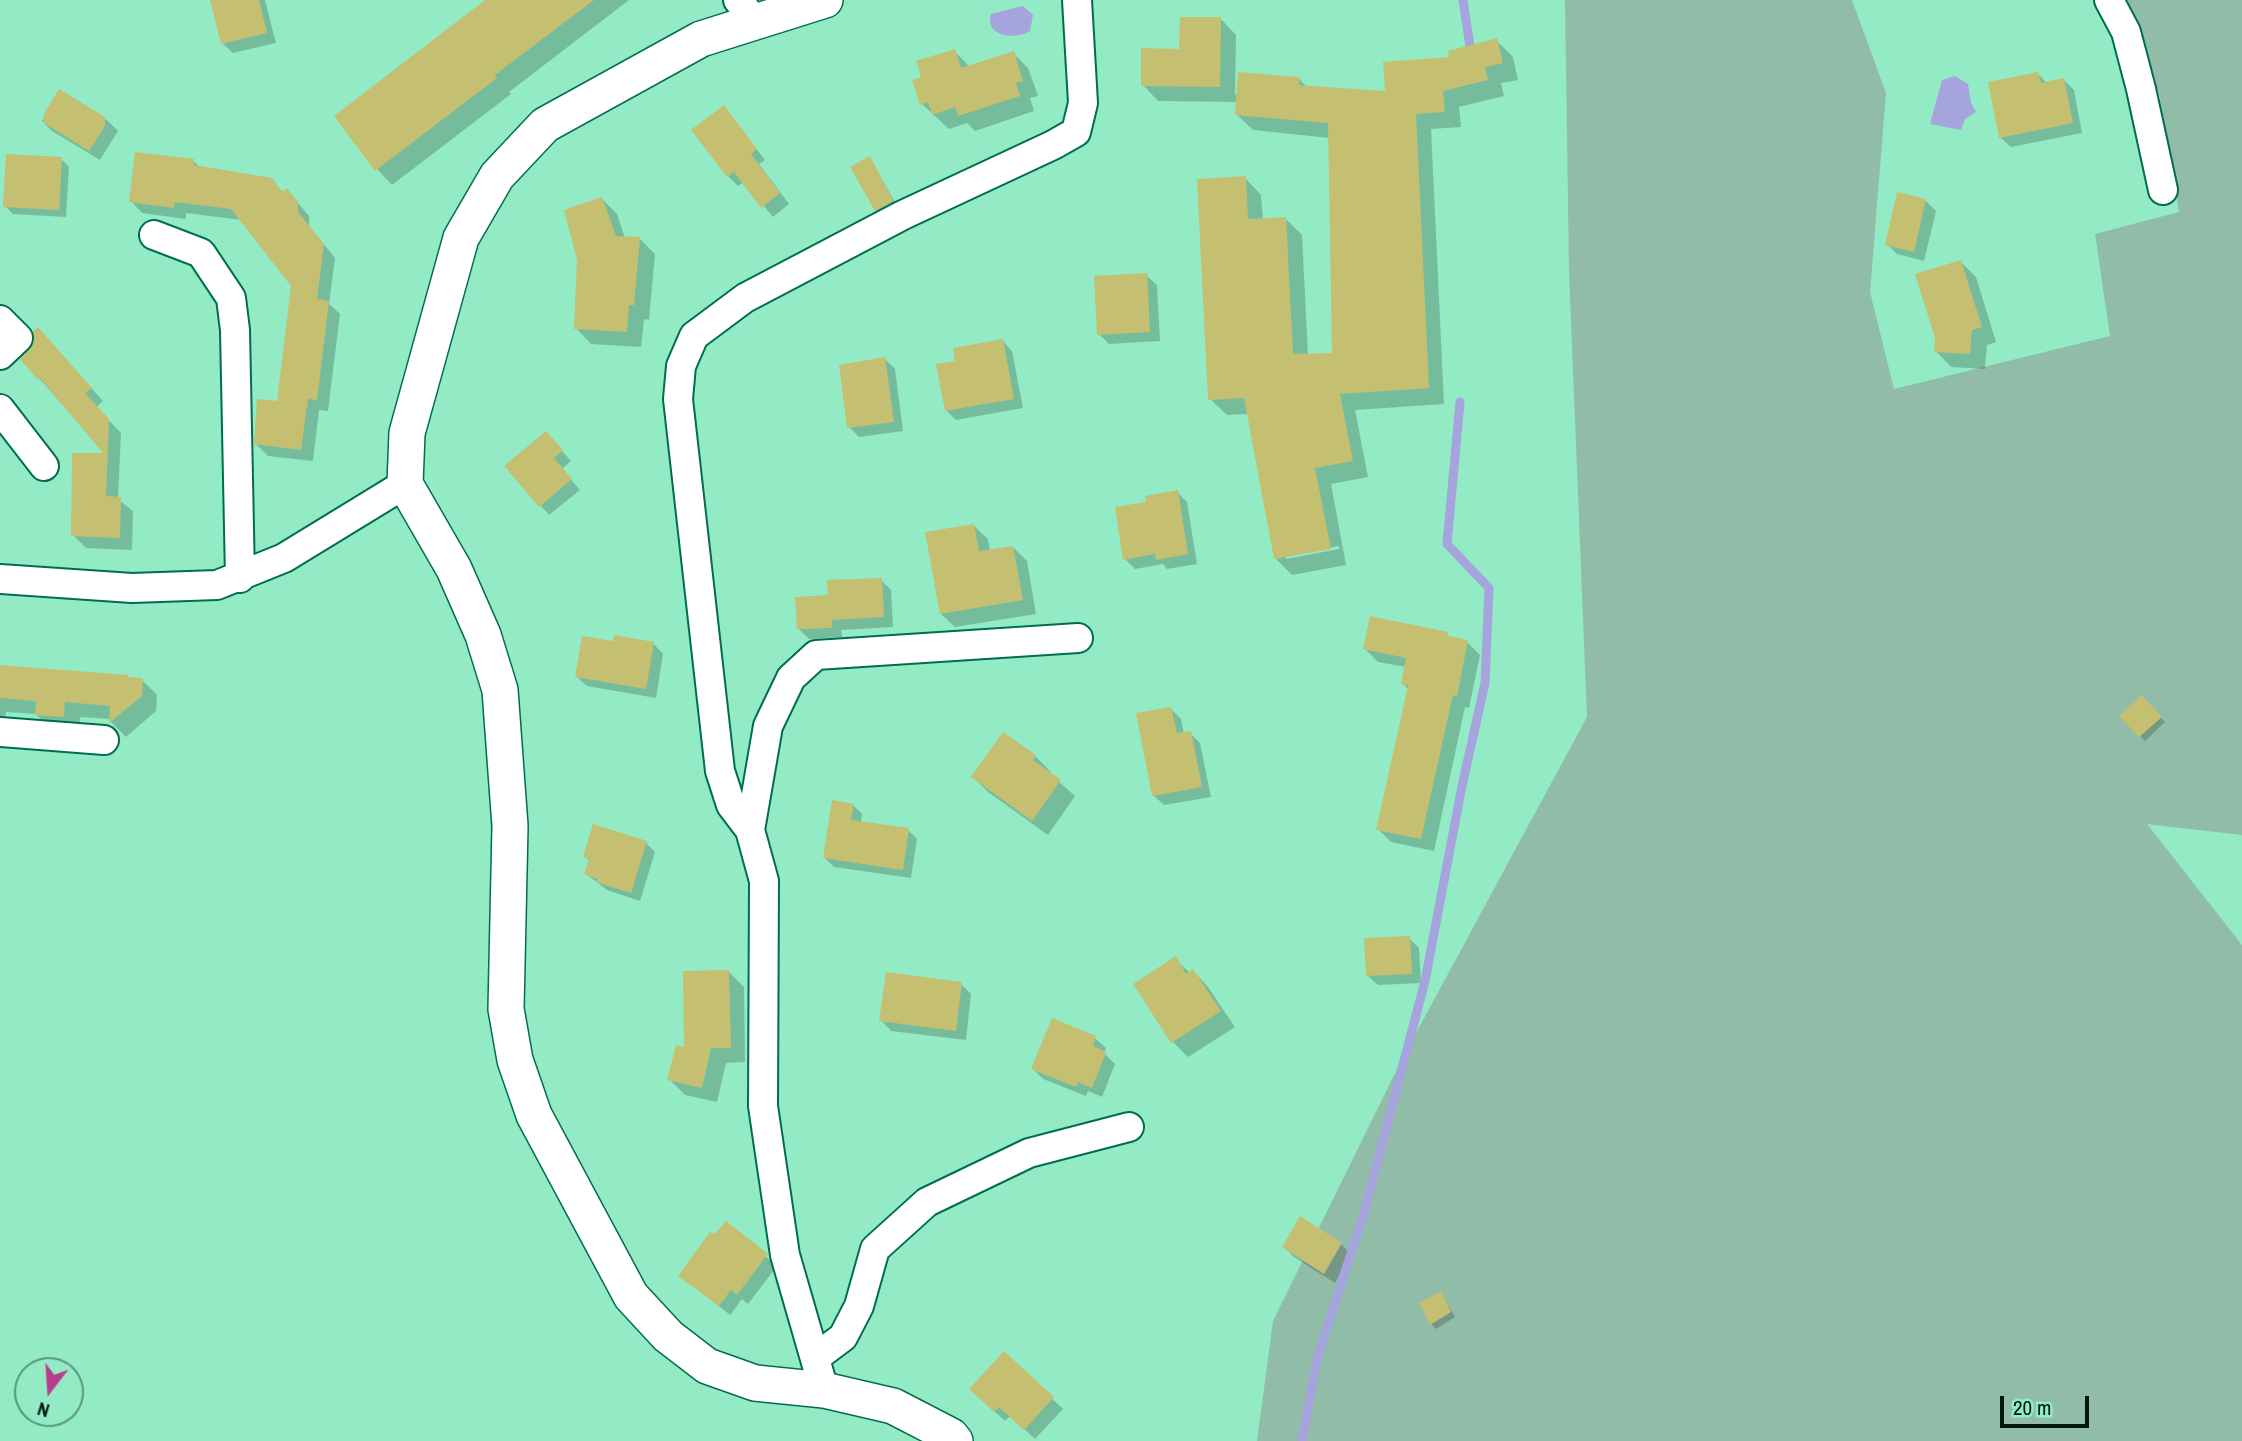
<!DOCTYPE html>
<style>
body{margin:0}
#map{position:relative;width:2242px;height:1441px;overflow:hidden;background:#93ebc5;font-family:"Archivo Narrow",sans-serif}
canvas{display:block}
.north{position:absolute;left:14px;top:1357px;width:70px;height:70px;box-sizing:border-box;background:#93ebc5;border:2px solid #58967b;border-radius:50%;rotate:197deg;font-size:19px;font-weight:700;line-height:28px;text-align:center;color:#00170d}
.north::after{content:'';display:block;margin:auto;width:24px;height:32px;background:#ba3d8d;clip-path:polygon(50% 0,100% 100%,50% 72%,0 100%)}
.scale{position:absolute;left:2000px;top:1396px;width:89px;height:32px;box-sizing:border-box;border:4px solid #00170d;border-top:0;padding-left:9px;font-size:21px;line-height:24px;white-space:nowrap;color:#00170d;-webkit-text-stroke:5px #93ebc5;paint-order:stroke}
</style>
<div id="map">
<canvas width="2242" height="1441"></canvas>
<div class="north">N</div>
<div class="scale">20 m</div>
</div>
<script>
const g = document.querySelector('canvas').getContext('2d');
g.lineJoin = 'round';
function fill(path, color) { g.fillStyle = color; g.fill(path, 'evenodd'); }
function trace(path, color, width, dash) { g.strokeStyle = color; g.lineWidth = width; g.lineCap = dash ? 'butt' : 'round'; g.setLineDash(dash || []); g.stroke(path); }
fill(new Path2D(`
 M 1565,0 L 1852,0 L 1886,93 L 1870,292 L 1894,389 L 2110,336 L 2095,234 L 2179,212 L 2159,93 L 2116,0 L 2242,0 L 2242,835 L 2147,824 L 2242,945 L 2242,1441 L 1257,1441 L 1273,1321 L 1403,1057 L 1587,717 L 1569,272 Z`), '#91bda8');
fill(new Path2D(`
 M 1023,6 L 1033,15 L 1030,31 C 1016,40 984,37 991,14 Z
 M 1955,76 L 1968,84 L 1971,103 L 1976,112 L 1965,119 L 1961,130 L 1930,124 L 1942,80 Z`), '#a5a4dc');
fill(new Path2D(`
 M 220,0 L 265,0 L 276,43 L 233,53 L 222,43 Z
 M 488,0 L 629,0 L 509,92 L 511,94 L 392,185 L 377,169 Z
 M 1221,19 L 1236,35 L 1235,95 L 1299,79 L 1307,87 L 1387,93 L 1451,59 L 1496,40 L 1513,57 L 1518,80 L 1501,83 L 1504,96 L 1459,107 L 1461,127 L 1431,129 L 1444,404 L 1355,410 L 1368,477 L 1331,484 L 1346,565 L 1292,575 L 1276,559 L 1249,414 L 1227,415 L 1210,399 L 1245,178 L 1261,195 L 1263,220 L 1285,218 L 1302,235 L 1308,355 L 1334,354 L 1330,138 L 1253,130 L 1236,114 L 1237,102 L 1158,101 L 1143,85 ZM 1339,546 L 1339,549 L 1286,559 L 1286,555 Z
 M 954,51 L 970,67 L 1013,53 L 1028,68 L 1038,96 L 1030,98 L 1034,111 L 975,131 L 967,123 L 949,129 L 922,104 Z
 M 2038,74 L 2047,83 L 2064,80 L 2074,90 L 2082,133 L 2011,147 L 2000,137 Z
 M 60,91 L 108,121 L 118,131 L 100,160 L 52,131 L 42,121 Z
 M 724,108 L 765,160 L 759,164 L 789,204 L 773,217 L 744,182 L 738,186 L 728,176 Z
 M 870,158 L 897,206 L 881,214 L 876,210 Z
 M 61,159 L 69,167 L 66,217 L 13,214 L 5,206 Z
 M 193,161 L 201,168 L 271,180 L 284,193 L 287,190 L 309,216 L 309,226 L 335,258 L 329,304 L 340,314 L 328,411 L 319,410 L 313,461 L 268,456 L 256,444 L 279,403 L 293,286 L 242,220 L 186,213 L 186,219 L 142,213 L 131,201 Z
 M 602,199 L 617,214 L 625,238 L 640,239 L 655,254 L 649,320 L 644,319 L 641,347 L 591,344 L 576,328 Z
 M 1926,201 L 1936,211 L 1924,261 L 1897,254 L 1887,244 Z
 M 1961,262 L 1976,277 L 1996,342 L 1987,345 L 1985,369 L 1951,367 L 1936,351 Z
 M 1146,275 L 1157,285 L 1160,341 L 1109,344 L 1099,334 Z
 M 38,329 L 103,401 L 96,407 L 121,433 L 118,499 L 133,511 L 132,550 L 86,548 L 73,535 L 107,455 L 22,359 L 35,344 Z
 M 1003,341 L 1012,351 L 1023,408 L 956,420 L 946,410 L 957,362 Z
 M 885,359 L 895,369 L 903,431 L 859,437 L 849,427 Z
 M 555,443 L 571,461 L 562,469 L 580,490 L 549,515 L 506,466 Z
 M 1177,492 L 1187,502 L 1197,564 L 1167,569 L 1163,564 L 1135,569 L 1125,559 L 1148,503 Z
 M 974,526 L 988,539 L 990,551 L 1013,547 L 1027,561 L 1036,614 L 955,627 L 941,614 Z
 M 881,580 L 891,590 L 893,627 L 841,630 L 842,637 L 809,639 L 799,629 L 829,597 Z
 M 1447,634 L 1452,639 L 1467,642 L 1480,655 L 1469,708 L 1465,707 L 1434,851 L 1391,842 L 1378,829 L 1409,690 L 1403,684 L 1406,667 L 1378,662 L 1365,649 Z
 M 653,643 L 663,654 L 656,698 L 587,686 L 576,676 Z
 M 0,667 L 142,680 L 157,695 L 156,711 L 126,737 L 111,722 L 111,719 L 80,717 L 79,732 L 52,730 L 36,714 L 6,712 L 4,727 L 0,726 Z
 M 2142,698 L 2165,722 L 2145,741 L 2122,716 Z
 M 1171,709 L 1181,719 L 1184,734 L 1190,733 L 1200,743 L 1211,797 L 1164,805 L 1153,795 Z
 M 1004,734 L 1035,756 L 1051,772 L 1049,773 L 1075,796 L 1048,835 L 988,792 L 973,777 Z
 M 853,805 L 862,814 L 861,823 L 908,830 L 917,839 L 911,878 L 834,867 L 825,858 Z
 M 646,843 L 655,852 L 640,901 L 607,890 L 586,874 L 590,862 L 585,856 Z
 M 1409,938 L 1419,948 L 1421,983 L 1378,985 L 1367,975 Z
 M 1175,959 L 1190,973 L 1193,971 L 1208,987 L 1235,1027 L 1188,1057 L 1173,1042 L 1135,985 Z
 M 729,972 L 744,987 L 745,1062 L 726,1063 L 717,1102 L 685,1095 L 669,1079 Z
 M 961,984 L 971,994 L 966,1040 L 891,1031 L 881,1020 Z
 M 1095,1038 L 1106,1048 L 1104,1053 L 1115,1064 L 1102,1097 L 1088,1091 L 1086,1096 L 1043,1079 L 1033,1069 Z
 M 1300,1219 L 1341,1244 L 1351,1254 L 1335,1283 L 1294,1257 L 1284,1247 Z
 M 727,1224 L 777,1266 L 748,1304 L 742,1299 L 730,1315 L 681,1276 Z
 M 1441,1293 L 1455,1317 L 1436,1329 L 1431,1324 Z
 M 1004,1354 L 1063,1409 L 1035,1439 L 1010,1416 L 1005,1421 L 981,1399 Z`), '#0003');
trace(new Path2D(`
 M 1463,0 L 1470,46
 M 1302,1441 L 1318,1355 L 1363,1217 L 1425,981 L 1462,786 L 1485,683 L 1489,588 L 1447,544 L 1460,402`), '#a5a4dc', 9);
fill(new Path2D(`
 M 210,0 L 259,0 L 267,33 L 221,44 Z
 M 485,0 L 594,0 L 495,75 L 497,78 L 375,171 L 334,116 Z
 M 1180,17 L 1221,17 L 1220,87 L 1141,86 L 1141,48 L 1179,49 Z
 M 1497,38 L 1503,63 L 1485,67 L 1488,80 L 1443,91 L 1445,112 L 1416,114 L 1429,388 L 1340,394 L 1353,461 L 1315,468 L 1331,549 L 1274,559 L 1244,398 L 1208,400 L 1197,179 L 1246,176 L 1248,219 L 1286,217 L 1293,354 L 1332,353 L 1328,123 L 1235,115 L 1238,72 L 1300,77 L 1299,85 L 1385,91 L 1383,62 L 1449,57 L 1448,51 Z
 M 955,49 L 961,68 L 1014,51 L 1023,81 L 1016,83 L 1020,96 L 958,116 L 955,107 L 932,115 L 928,102 L 920,105 L 912,80 L 921,77 L 916,61 Z
 M 2038,72 L 2041,83 L 2064,78 L 2073,123 L 1999,138 L 1988,82 Z
 M 59,89 L 105,117 L 105,126 L 89,151 L 44,123 L 44,114 Z
 M 724,105 L 757,149 L 751,154 L 780,193 L 761,208 L 734,172 L 727,177 L 691,130 Z
 M 135,152 L 194,159 L 194,165 L 272,178 L 282,192 L 287,188 L 298,202 L 298,212 L 324,244 L 317,299 L 329,301 L 317,400 L 308,399 L 301,450 L 254,444 L 257,399 L 277,401 L 291,286 L 231,209 L 175,202 L 174,208 L 129,202 Z
 M 6,154 L 62,157 L 59,210 L 3,207 Z
 M 870,156 L 893,201 L 875,211 L 850,167 Z
 M 1897,192 L 1926,199 L 1914,252 L 1885,245 Z
 M 602,197 L 616,236 L 640,237 L 634,305 L 629,305 L 627,332 L 574,329 L 577,260 L 564,210 Z
 M 1961,260 L 1982,327 L 1972,330 L 1970,354 L 1934,352 L 1935,338 L 1915,274 Z
 M 1147,273 L 1150,332 L 1097,335 L 1094,276 Z
 M 38,327 L 92,388 L 85,393 L 109,419 L 106,496 L 121,497 L 120,538 L 71,536 L 72,453 L 103,453 L 40,378 L 38,380 L 20,359 L 34,343 L 33,331 Z
 M 1003,339 L 1014,399 L 945,411 L 936,364 L 955,361 L 953,348 Z
 M 885,357 L 894,422 L 847,428 L 839,365 Z
 M 546,431 L 563,450 L 554,458 L 572,479 L 539,507 L 504,466 Z
 M 1178,490 L 1188,554 L 1156,560 L 1155,554 L 1123,560 L 1115,507 L 1146,502 L 1145,496 Z
 M 974,524 L 979,551 L 1013,546 L 1023,600 L 940,614 L 925,532 Z
 M 882,578 L 884,617 L 832,620 L 832,628 L 797,629 L 795,597 L 828,595 L 827,580 Z
 M 1370,616 L 1448,632 L 1447,636 L 1468,640 L 1457,696 L 1453,695 L 1421,839 L 1376,830 L 1408,686 L 1401,684 L 1406,658 L 1363,649 Z
 M 614,635 L 654,642 L 646,689 L 575,677 L 582,636 L 613,641 Z
 M 0,665 L 128,675 L 128,677 L 143,678 L 142,696 L 109,723 L 110,706 L 65,702 L 64,717 L 35,715 L 36,701 L 0,698 Z
 M 2142,695 L 2162,717 L 2139,737 L 2119,716 Z
 M 1171,707 L 1177,733 L 1191,731 L 1202,787 L 1152,796 L 1136,713 Z
 M 1003,732 L 1036,755 L 1033,760 L 1061,780 L 1032,821 L 971,777 Z
 M 832,800 L 854,804 L 851,820 L 909,828 L 903,870 L 823,858 Z
 M 593,824 L 647,841 L 631,893 L 596,882 L 597,879 L 584,874 L 589,859 L 583,857 Z
 M 1410,936 L 1412,974 L 1366,976 L 1364,938 Z
 M 1176,956 L 1186,974 L 1193,969 L 1221,1011 L 1171,1043 L 1133,984 Z
 M 729,970 L 731,1048 L 711,1048 L 702,1088 L 667,1080 L 676,1045 L 684,1047 L 683,971 Z
 M 886,972 L 962,982 L 956,1031 L 879,1021 Z
 M 1052,1018 L 1096,1036 L 1093,1046 L 1106,1052 L 1092,1088 L 1078,1082 L 1076,1087 L 1031,1069 Z
 M 1300,1216 L 1342,1243 L 1324,1274 L 1282,1247 Z
 M 726,1221 L 768,1254 L 737,1295 L 731,1290 L 719,1306 L 678,1276 L 710,1232 L 715,1234 Z
 M 1441,1291 L 1451,1312 L 1430,1325 L 1419,1303 Z
 M 1004,1351 L 1054,1397 L 1024,1430 L 999,1407 L 994,1412 L 969,1389 Z`), '#c5bf71');
const minor = new Path2D(`
 M 738,0 L 755,21
 M 2109,0 L 2126,32 L 2141,89 L 2163,190
 M 154,235 L 201,253 L 231,298 L 235,330 L 240,578
 M 0,320 L 18,338 L 0,355
 M 0,409 L 44,466
 M 0,579 L 132,588 L 217,585 L 284,558 L 405,484
 M 0,732 L 104,740
 M 750,830 L 768,726 L 791,678 L 816,655 L 1078,638
 M 815,1358 L 843,1337 L 859,1306 L 875,1249 L 927,1202 L 1029,1153 L 1129,1127
 M 824,1390 L 785,1255 L 763,1106 L 764,881 L 750,830 L 731,805 L 720,771 L 678,399 L 681,366 L 694,336 L 745,298 L 903,215 L 1053,145 L 1076,132 L 1083,103 L 1077,0`);
const tertiary = new Path2D(`
 M 825,0 L 701,39 L 545,125 L 497,176 L 461,238 L 407,433 L 405,484 L 454,569 L 483,635 L 500,690 L 510,826 L 506,1009 L 515,1060 L 534,1115 L 631,1296 L 668,1336 L 707,1366 L 755,1383 L 824,1390 L 893,1406 L 951,1436 L 955,1441`);
trace(minor, '#006e4e', 32);
trace(tertiary, '#006e4e', 38);
trace(minor, '#fff', 28);
trace(tertiary, '#fff', 35);
</script>
